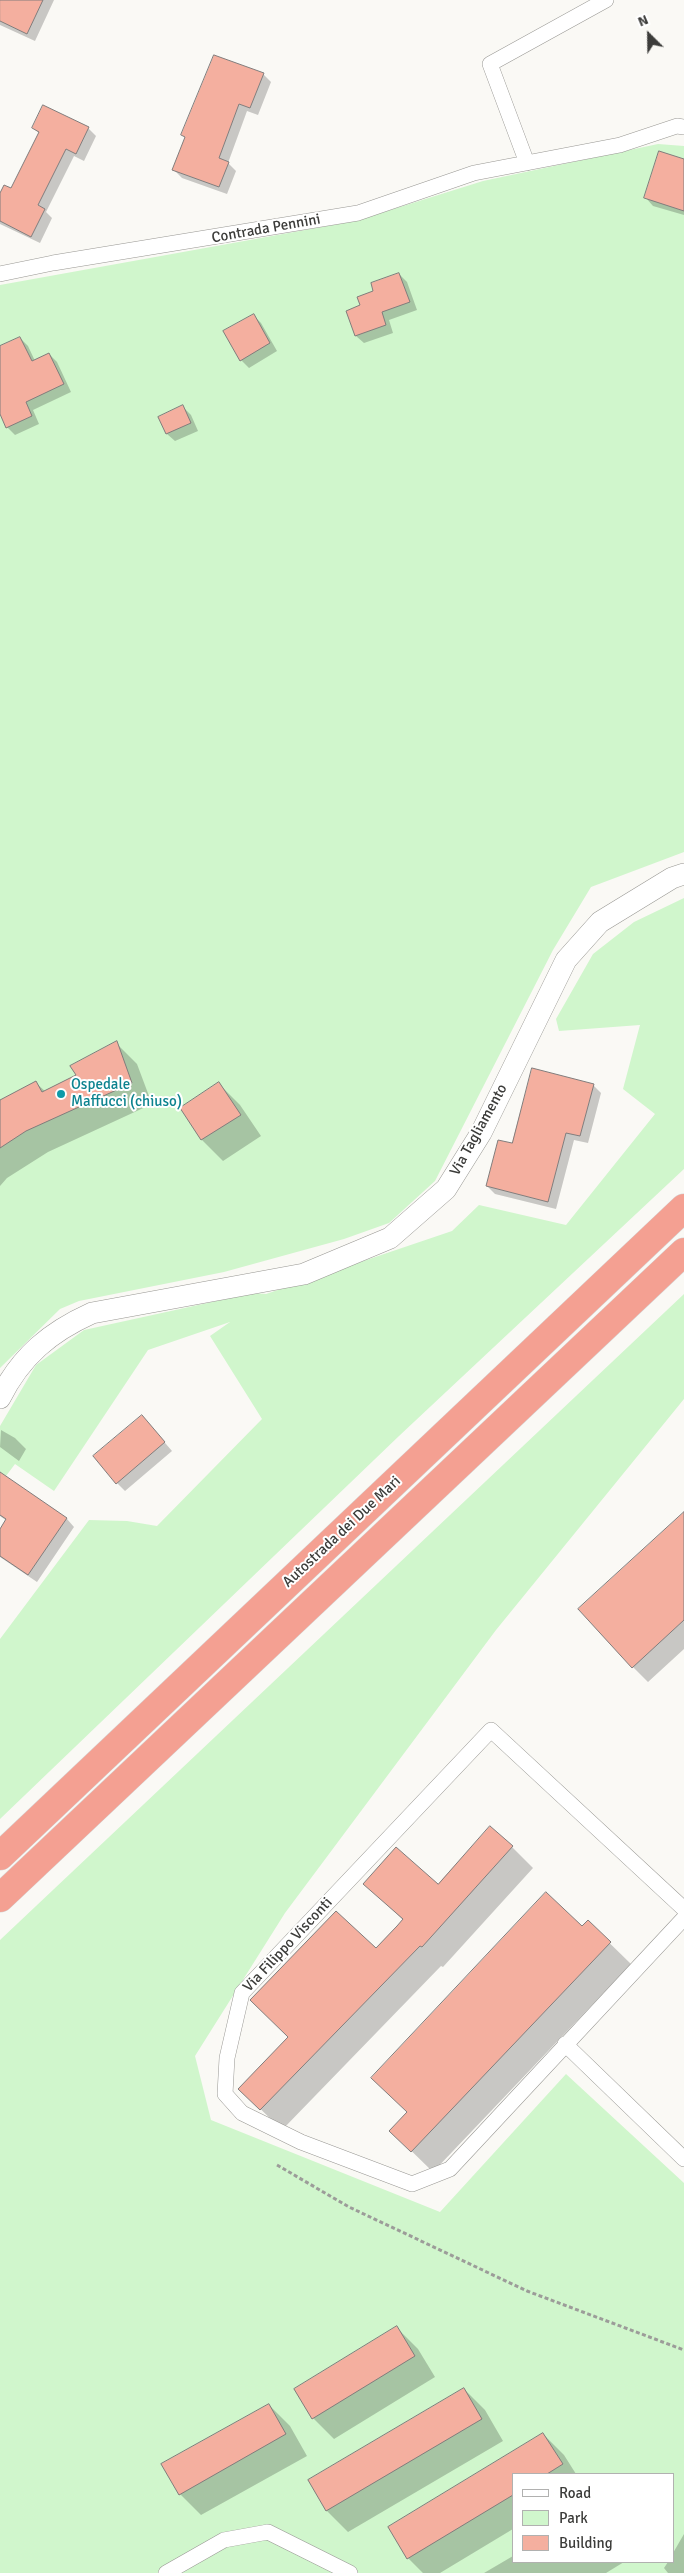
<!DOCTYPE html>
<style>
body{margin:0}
#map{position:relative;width:684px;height:2573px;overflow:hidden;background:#faf9f5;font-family:Signika,sans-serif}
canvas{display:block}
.legend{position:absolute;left:512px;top:2473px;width:162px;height:90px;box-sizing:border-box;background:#fff;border:1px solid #b1b1b0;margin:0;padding:6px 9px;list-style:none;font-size:15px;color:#3c3c3a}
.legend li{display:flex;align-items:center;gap:10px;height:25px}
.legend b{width:25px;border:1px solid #b1b1b0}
.north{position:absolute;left:624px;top:10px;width:50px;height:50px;-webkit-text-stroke:4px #fff;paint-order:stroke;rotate:337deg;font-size:14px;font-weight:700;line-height:20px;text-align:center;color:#3c3c3a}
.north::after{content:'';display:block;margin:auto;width:18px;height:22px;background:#3c3c3a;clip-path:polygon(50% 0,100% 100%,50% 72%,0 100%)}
</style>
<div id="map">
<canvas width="684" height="2573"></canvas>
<ul class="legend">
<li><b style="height:6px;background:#fff"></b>Road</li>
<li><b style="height:14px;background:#d0f6cc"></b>Park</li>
<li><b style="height:14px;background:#f4af9f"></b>Building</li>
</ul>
<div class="north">N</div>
</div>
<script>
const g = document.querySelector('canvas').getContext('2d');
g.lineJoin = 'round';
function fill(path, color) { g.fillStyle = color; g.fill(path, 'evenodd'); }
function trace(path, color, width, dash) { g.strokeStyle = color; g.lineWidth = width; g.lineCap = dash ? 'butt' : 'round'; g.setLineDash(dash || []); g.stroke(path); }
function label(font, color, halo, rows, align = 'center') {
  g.font = font + ' Signika,sans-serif'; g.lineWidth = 4; g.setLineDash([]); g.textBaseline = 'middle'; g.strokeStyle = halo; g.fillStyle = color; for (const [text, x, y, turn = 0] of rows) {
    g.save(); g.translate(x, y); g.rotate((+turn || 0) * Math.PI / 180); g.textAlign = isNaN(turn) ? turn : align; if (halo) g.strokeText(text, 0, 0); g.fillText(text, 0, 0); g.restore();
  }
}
fill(new Path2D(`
 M 658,144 L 684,146 L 684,852 L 591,887 L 553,950 L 435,1181 L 389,1223 L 344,1239 L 224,1272 L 79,1301 L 60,1309 L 0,1368 L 0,285 L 355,221 L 483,181 Z
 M 684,898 L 684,1169 L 399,1436 L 0,1819 L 0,1639 L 89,1520 L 127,1521 L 157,1526 L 262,1419 L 210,1336 L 230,1322 L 148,1350 L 54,1491 L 15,1464 L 0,1484 L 0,1426 L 36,1365 L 84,1330 L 253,1293 L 266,1294 L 452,1231 L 479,1205 L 566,1225 L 655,1114 L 623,1089 L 640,1025 L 559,1031 L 556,1019 L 593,954 L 634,922 Z
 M 684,1294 L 684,1399 L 496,1630 L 285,1913 L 195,2056 L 211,2120 L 440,2212 L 566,2074 L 684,2183 L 684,2573 L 0,2573 L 0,1940 ZM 513,2474 L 673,2474 L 673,2562 L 513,2562 Z`), '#d0f6cc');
fill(new Path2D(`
 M 0,0 L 54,0 L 35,41 L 0,25 Z
 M 263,74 L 271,82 L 258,115 L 247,111 L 228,163 L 236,171 L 227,194 L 182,178 L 174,170 L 186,138 L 183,135 Z
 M 33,128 L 88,128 L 96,136 L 84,161 L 74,156 L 46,212 L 52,218 L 40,243 L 0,224 L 0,196 L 12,190 L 40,134 Z
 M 684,160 L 684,215 L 653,206 L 646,198 Z
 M 399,274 L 407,282 L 417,310 L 389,320 L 393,333 L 364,343 L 356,336 L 347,311 L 362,306 L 375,292 Z
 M 253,315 L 261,323 L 277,351 L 249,368 L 241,360 Z
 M 20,338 L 28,346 L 35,361 L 49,354 L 57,362 L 71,392 L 33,410 L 39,424 L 15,435 L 7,427 L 0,411 L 0,348 Z
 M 183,407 L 191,415 L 198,431 L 175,441 L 167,434 L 160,418 Z
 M 116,1043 L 137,1064 L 152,1104 L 48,1152 L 7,1178 L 0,1186 L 0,1101 L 36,1083 L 46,1092 L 78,1076 Z
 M 219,1084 L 240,1105 L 261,1136 L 223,1161 L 202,1140 L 182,1108 Z
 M 593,1085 L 601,1093 L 588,1143 L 574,1140 L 556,1209 L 495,1194 L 487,1186 L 513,1145 Z
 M 142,1416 L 172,1451 L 125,1491 L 117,1483 Z
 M 1,1430 L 15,1438 L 26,1449 L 19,1461 L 0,1447 Z
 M 5,1477 L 67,1519 L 74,1527 L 37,1582 L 0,1557 L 0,1531 L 7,1521 L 0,1516 L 0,1484 Z
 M 684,1514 L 684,1649 L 648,1682 L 633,1667 Z
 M 512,1847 L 533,1868 L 443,1967 L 441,1966 L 282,2130 L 240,2089 L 403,1920 L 365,1884 L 438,1886 Z
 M 588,1922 L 631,1964 L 433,2172 L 391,2131 Z
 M 397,2328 L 418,2349 L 435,2377 L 334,2439 L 313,2418 Z
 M 464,2389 L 485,2410 L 503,2441 L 348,2532 L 327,2511 L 309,2480 Z
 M 269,2405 L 290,2426 L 307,2456 L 201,2515 L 180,2494 Z
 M 543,2434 L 564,2455 L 576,2474 L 513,2474 L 513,2529 L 440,2573 L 423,2573 L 408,2558 Z
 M 684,2534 L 684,2573 L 668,2573 L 664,2568 L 668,2562 L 673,2562 L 673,2553 Z
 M 513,2556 L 513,2562 L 624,2562 L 606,2573 L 484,2573 Z`), '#0003');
const building = new Path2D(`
 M 0,0 L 43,0 L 27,34 L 0,21 Z
 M 214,55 L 264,73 L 250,108 L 239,104 L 219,158 L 229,162 L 219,187 L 172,170 L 185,137 L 181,135 Z
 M 43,105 L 89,127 L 76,154 L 66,149 L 38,205 L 45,209 L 31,237 L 0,221 L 0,193 L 4,185 L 11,188 L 39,132 L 32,128 Z
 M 659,151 L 684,159 L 684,211 L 644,198 Z
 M 399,273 L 410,302 L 382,312 L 386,325 L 355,336 L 346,311 L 360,305 L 357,297 L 373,291 L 371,283 Z
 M 254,314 L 270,343 L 240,361 L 223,331 Z
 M 20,337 L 32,361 L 49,353 L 64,384 L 26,402 L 32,416 L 6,428 L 0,414 L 0,346 Z
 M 183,405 L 191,423 L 166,434 L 158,417 Z
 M 117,1041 L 132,1083 L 26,1131 L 0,1148 L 0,1100 L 36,1081 L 42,1092 L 76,1075 L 70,1066 Z
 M 532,1068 L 594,1084 L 580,1136 L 566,1133 L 548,1202 L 486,1186 L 498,1140 L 512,1143 Z
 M 219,1082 L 241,1115 L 201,1140 L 180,1108 Z
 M 142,1415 L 165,1442 L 116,1484 L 93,1456 Z
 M 0,1472 L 67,1518 L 28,1575 L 0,1556 L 0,1529 L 6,1519 L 0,1515 Z
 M 684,1512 L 684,1620 L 632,1668 L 578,1609 Z
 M 490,1826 L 513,1846 L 422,1947 L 420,1946 L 260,2110 L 238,2089 L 288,2037 L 250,2000 L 336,1911 L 376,1948 L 397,1926 L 403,1919 L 363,1884 L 396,1847 L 438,1884 Z
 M 546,1892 L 582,1926 L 588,1920 L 611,1942 L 411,2152 L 389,2131 L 407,2112 L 371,2078 Z
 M 397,2326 L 415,2356 L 312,2419 L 294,2389 Z
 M 464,2388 L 482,2419 L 326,2511 L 308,2480 Z
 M 269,2404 L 286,2434 L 179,2495 L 161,2464 Z
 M 543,2433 L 563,2464 L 547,2474 L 513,2474 L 513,2495 L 407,2559 L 388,2527 Z`);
fill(building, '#f4af9f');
trace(building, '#817d7c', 1);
const street = new Path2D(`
 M 527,163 L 490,64 L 606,0
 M 0,274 L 53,263 L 358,213 L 474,173 L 620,145 L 677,126 L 684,127
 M 684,1909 L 491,1730 L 242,1993 L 227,2058 L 225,2094 L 242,2113 L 301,2142 L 412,2184 L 450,2169 L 684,1918
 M 565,2044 L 684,2159
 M 166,2573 L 224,2540 L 268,2532 L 350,2573`);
const secondary = new Path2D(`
 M 0,1398 C 21,1356 50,1332 92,1313 L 304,1274 L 390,1238 L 446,1189 L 481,1133 L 566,960 L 600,922 L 672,878 L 684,874`);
const highway = new Path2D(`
 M 0,1856 L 684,1208
 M 0,1898 L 684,1252`);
trace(street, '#989793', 16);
trace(secondary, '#989793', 22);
trace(highway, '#d4d4d4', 29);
trace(new Path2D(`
 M 277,2165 L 349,2207 L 527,2291 L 684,2350`), '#9c9c99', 3, [4, 2.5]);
trace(street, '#fff', 15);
trace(secondary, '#fff', 21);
trace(highway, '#f4a092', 28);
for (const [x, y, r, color] of [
 [61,1094,5,"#0f9aa8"]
]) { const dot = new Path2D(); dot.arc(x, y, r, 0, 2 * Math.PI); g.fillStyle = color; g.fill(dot); trace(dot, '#fff', 2); }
label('15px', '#3c3c3a', '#fff', [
 ["Contrada Pennini",266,229,-10],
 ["Via Tagliamento",479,1130,-61],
 ["Autostrada dei Due Mari",342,1532,-43],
 ["Via Filippo Visconti",288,1945,-47]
]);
label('15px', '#0d838f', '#fff', [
 ["Ospedale",71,1085],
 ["Maffucci (chiuso)",71,1102]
], 'left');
</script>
